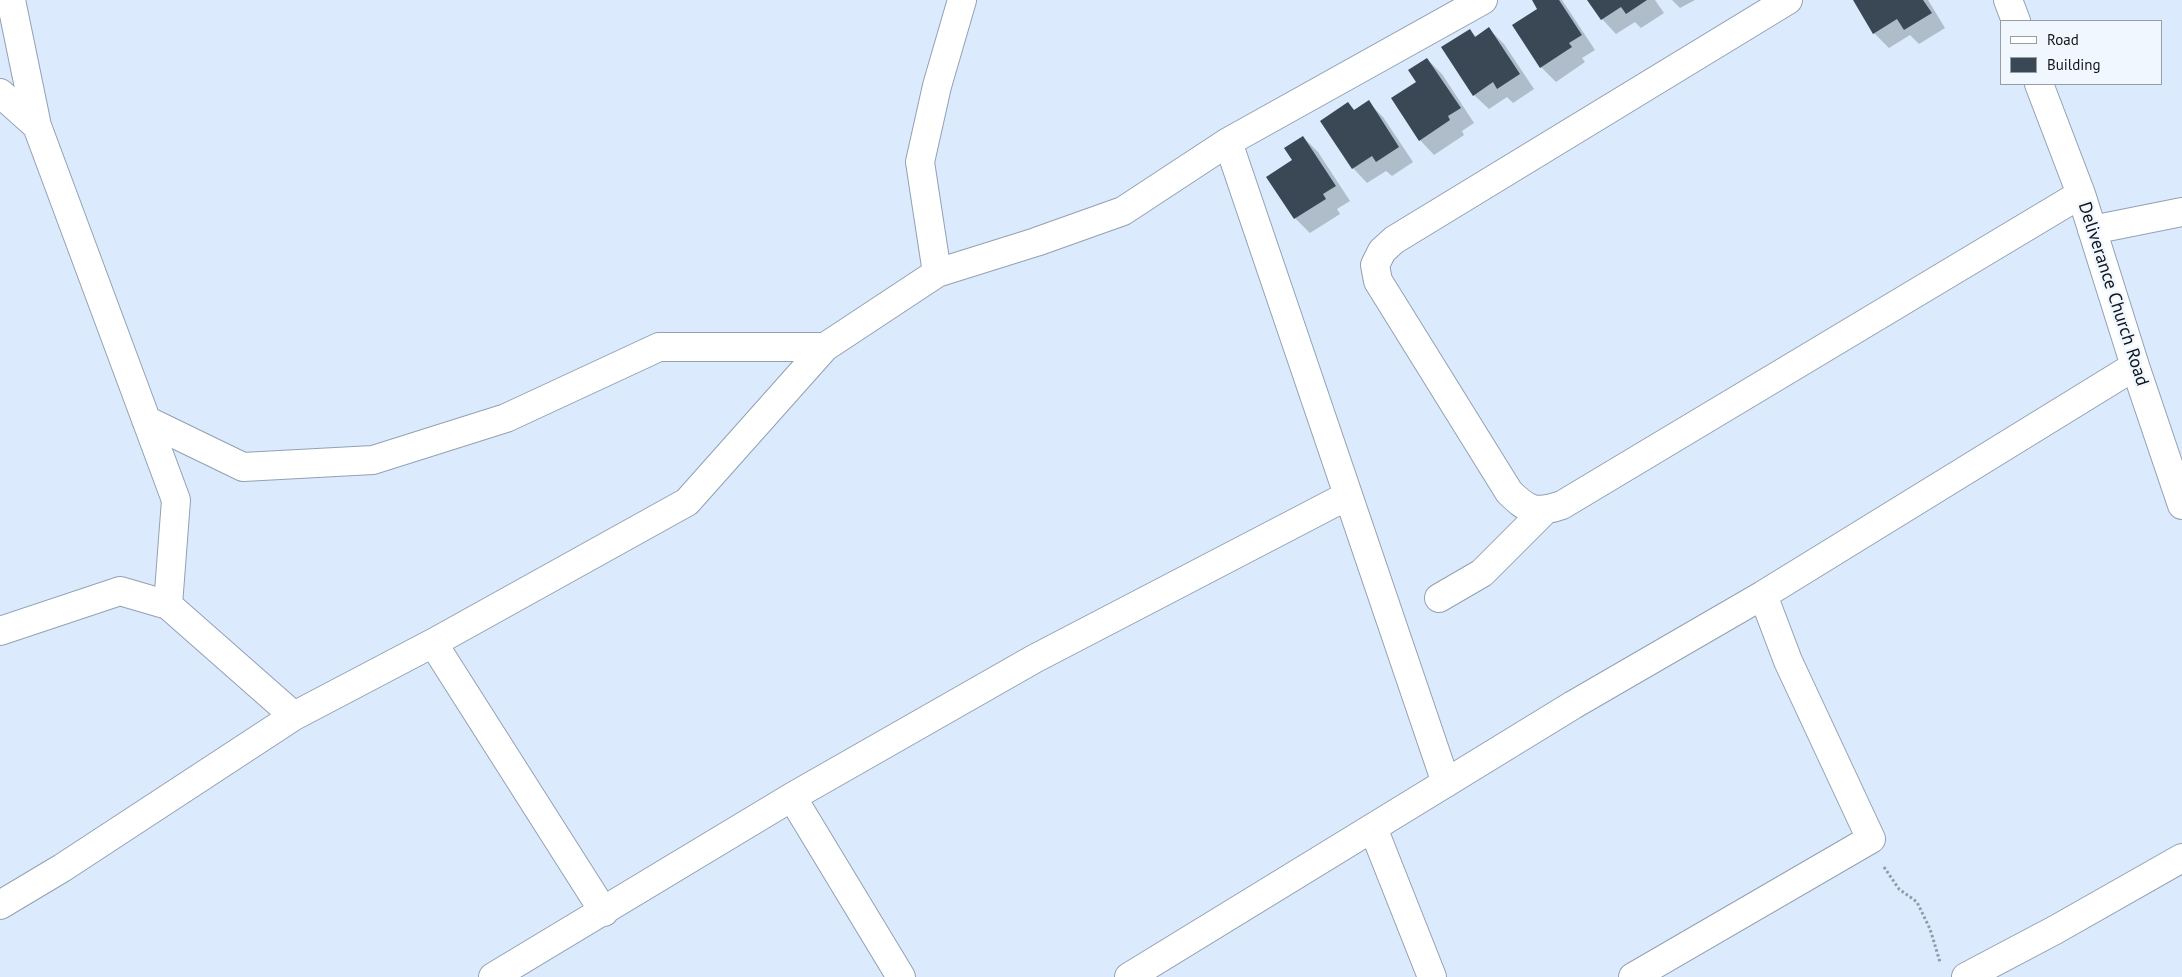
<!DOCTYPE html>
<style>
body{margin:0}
#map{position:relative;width:2182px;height:977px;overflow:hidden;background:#dbebfd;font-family:"PT Sans",sans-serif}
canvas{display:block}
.legend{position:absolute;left:2000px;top:20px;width:162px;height:65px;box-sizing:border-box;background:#f0f7fe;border:1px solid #969da3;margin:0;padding:6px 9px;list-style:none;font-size:15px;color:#10151b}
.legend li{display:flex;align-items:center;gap:10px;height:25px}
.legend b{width:25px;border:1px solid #969da3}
</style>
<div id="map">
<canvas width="2182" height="977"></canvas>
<ul class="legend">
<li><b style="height:6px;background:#fff"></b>Road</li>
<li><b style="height:14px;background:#3a4755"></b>Building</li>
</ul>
</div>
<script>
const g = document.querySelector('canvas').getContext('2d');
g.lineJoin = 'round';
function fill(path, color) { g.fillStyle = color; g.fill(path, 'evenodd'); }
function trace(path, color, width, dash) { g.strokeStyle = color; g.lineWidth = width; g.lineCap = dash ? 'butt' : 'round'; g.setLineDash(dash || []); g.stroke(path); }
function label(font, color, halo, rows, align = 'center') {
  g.font = font + ' "PT Sans",sans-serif'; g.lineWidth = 5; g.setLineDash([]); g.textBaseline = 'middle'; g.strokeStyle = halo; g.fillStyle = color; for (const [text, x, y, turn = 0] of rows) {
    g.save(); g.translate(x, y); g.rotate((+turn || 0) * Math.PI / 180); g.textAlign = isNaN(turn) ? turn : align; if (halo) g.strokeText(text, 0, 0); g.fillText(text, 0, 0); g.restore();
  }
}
fill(new Path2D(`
 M 1533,0 L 1562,0 L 1595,50 L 1582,58 L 1585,62 L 1556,82 L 1541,67 L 1539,9 Z
 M 1589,0 L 1655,0 L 1664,13 L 1641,28 L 1635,22 L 1616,34 L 1602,19 Z
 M 1672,0 L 1695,0 L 1680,8 Z
 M 1854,0 L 1928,0 L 1945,28 L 1919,44 L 1910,35 L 1889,48 L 1874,33 Z
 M 1489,29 L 1504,44 L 1534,89 L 1513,103 L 1507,97 L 1489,109 L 1474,95 L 1470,30 L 1476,37 Z
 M 1427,59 L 1442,74 L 1474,123 L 1462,131 L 1464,135 L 1434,155 L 1420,140 L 1417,82 Z
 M 1368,102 L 1383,117 L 1413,162 L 1392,176 L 1386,171 L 1367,183 L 1353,168 L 1348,104 L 1355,111 Z
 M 1303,137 L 1318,152 L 1350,201 L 1337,209 L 1340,214 L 1310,233 L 1295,218 L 1294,160 Z`), '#0003');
fill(new Path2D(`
 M 1532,0 L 1559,0 L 1582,35 L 1569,43 L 1572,47 L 1540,68 L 1512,25 L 1537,9 Z
 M 1587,0 L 1647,0 L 1626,14 L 1621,7 L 1601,20 Z
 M 1853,0 L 1923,0 L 1932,13 L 1904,30 L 1897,19 L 1873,34 Z
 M 1489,27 L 1520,74 L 1497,89 L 1493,82 L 1473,96 L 1441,47 L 1470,29 L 1475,37 Z
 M 1427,58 L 1461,108 L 1448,116 L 1450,120 L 1419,141 L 1391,98 L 1416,82 L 1408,70 Z
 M 1369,100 L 1399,147 L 1376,162 L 1372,156 L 1352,169 L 1320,121 L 1348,102 L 1354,110 Z
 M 1303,136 L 1336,186 L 1323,194 L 1326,199 L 1294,219 L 1266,177 L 1292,160 L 1284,148 Z`), '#3a4755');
const minor = new Path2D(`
 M 11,0 L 37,126
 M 1788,0 L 1394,240 L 1382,251 L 1375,265 L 1378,281 L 1509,492 C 1528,511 1536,514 1562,505 L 2081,194
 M 2008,0 L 2016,21
 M 2039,84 L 2081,194 L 2135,366 L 2182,505
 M 0,93 L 37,126 L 176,500 L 168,605
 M 1228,142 L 1446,783
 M 2092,230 L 2182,212
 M 937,273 L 920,162 L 937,86 L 962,0
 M 146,420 L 243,467 L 373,460 L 506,418 L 659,347 L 825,347
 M 1439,598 L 1482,573 L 1544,511
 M 0,631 L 120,591 L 168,605 L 294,716
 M 433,643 L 604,912
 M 792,797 L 901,977
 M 1373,828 L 1432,977
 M 0,905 L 62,868 L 294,716 L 433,643 L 687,502 L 825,347 L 937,273 L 1036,242 L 1123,211 L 1228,142 L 1483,0
 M 493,977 L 792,797 L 1034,659 L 1347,496
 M 1129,977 L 1573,705 L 1763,595 L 2135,366
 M 1633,977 L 1871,839 L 1788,661 L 1763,595
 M 1966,977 L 2055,930 L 2182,858`);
trace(minor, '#92a1b2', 30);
trace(new Path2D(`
 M 1884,867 L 1899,889 L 1917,902 L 1930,929 L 1940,962`), '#8f9ba9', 3, [2.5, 2.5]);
trace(minor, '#fff', 28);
label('18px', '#10151b', '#f0f7fe', [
 ["Deliverance Church Road",2113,294,72]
]);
</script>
